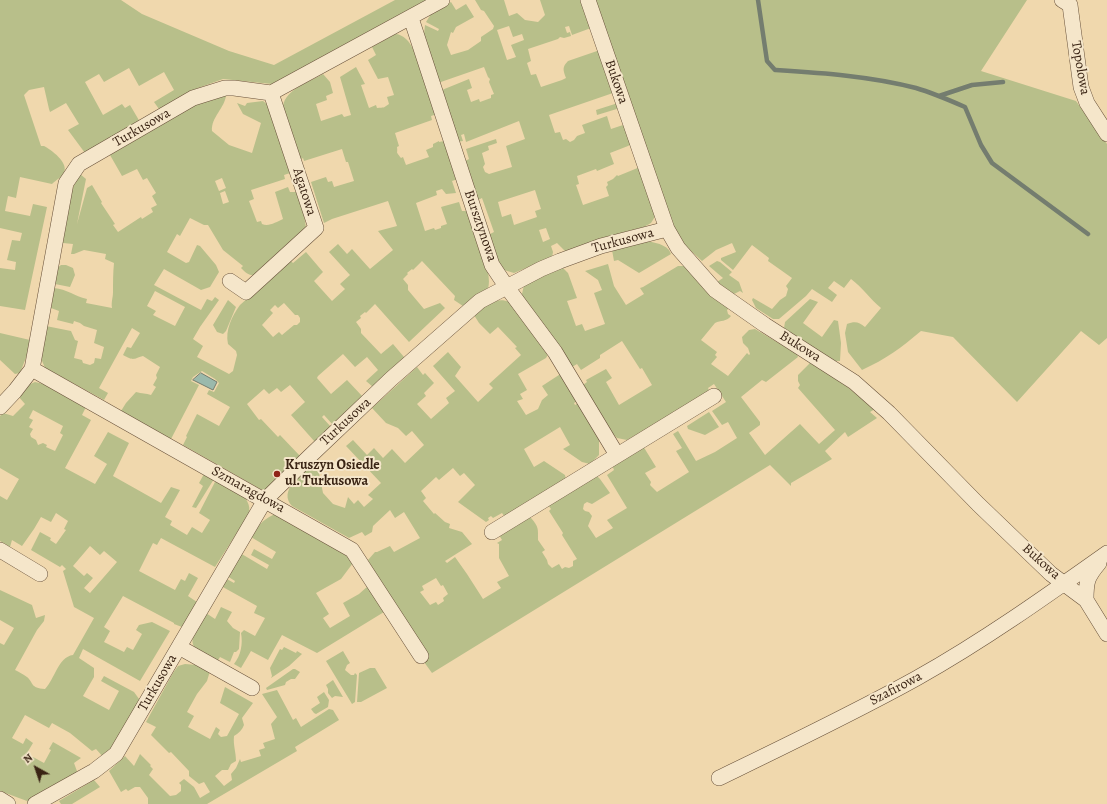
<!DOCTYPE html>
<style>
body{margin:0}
#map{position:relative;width:1107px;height:804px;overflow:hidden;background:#f0d8ad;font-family:Alegreya,serif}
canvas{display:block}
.north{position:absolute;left:16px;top:748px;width:40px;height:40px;-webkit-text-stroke:3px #f5e6ca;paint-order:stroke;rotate:320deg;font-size:11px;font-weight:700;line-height:16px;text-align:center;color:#3a2414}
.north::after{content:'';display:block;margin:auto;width:14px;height:18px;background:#3a2414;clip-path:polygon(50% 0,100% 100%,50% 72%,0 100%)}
</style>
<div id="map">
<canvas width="1107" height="804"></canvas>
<div class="north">N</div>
</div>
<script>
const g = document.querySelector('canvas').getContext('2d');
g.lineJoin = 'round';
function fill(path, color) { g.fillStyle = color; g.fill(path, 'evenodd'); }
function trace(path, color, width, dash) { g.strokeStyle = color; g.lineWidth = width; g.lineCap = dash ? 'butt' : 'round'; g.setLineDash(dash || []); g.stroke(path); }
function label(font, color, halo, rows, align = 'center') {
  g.font = font + ' Alegreya,serif'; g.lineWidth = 4; g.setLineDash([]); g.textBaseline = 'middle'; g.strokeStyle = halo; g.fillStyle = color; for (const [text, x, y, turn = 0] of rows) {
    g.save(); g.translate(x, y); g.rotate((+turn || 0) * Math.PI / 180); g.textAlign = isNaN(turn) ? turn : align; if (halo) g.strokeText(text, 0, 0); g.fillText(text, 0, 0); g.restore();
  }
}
fill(new Path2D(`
 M 0,0 L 121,0 L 142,14 L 229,51 L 274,65 L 395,0 L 429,0 L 341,49 L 272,84 L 223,79 L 198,88 L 159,109 L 154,102 L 174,90 L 164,72 L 139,86 L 129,68 L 104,82 L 99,74 L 85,82 L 103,115 L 122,104 L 125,108 L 130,105 L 140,122 L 85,153 L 68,130 L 79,124 L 66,103 L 50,112 L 49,109 L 44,87 L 29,90 L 24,95 L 41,146 L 44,146 C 51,150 69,162 64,173 C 62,177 56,180 52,184 L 20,177 L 16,198 L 8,196 L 5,211 L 30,216 L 33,204 L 47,207 L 25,310 L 0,306 L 0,268 L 15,270 L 16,262 L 7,260 L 12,240 L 20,241 L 22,233 L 0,228 Z
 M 475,0 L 504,0 L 509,16 L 517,13 L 525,20 L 538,22 L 545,15 L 540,0 L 583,0 L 591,28 L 572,35 L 569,26 L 565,27 L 567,33 L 570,32 L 571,36 L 564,38 L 560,37 L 558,39 L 528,49 L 531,61 L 527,63 L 531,75 L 536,74 L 541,87 L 562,80 L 566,78 C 563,70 562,67 568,61 L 600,50 L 613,93 L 549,115 L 555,133 L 560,132 L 563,140 L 566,139 L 570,142 L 574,140 L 577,136 L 585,133 L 582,125 L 607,116 L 611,129 L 626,124 L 631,144 L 628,146 L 610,153 L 614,164 L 597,171 L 596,169 L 577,176 L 579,184 L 576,185 L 583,205 L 609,196 L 606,187 L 608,185 L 607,182 L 613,179 L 617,175 L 618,176 L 640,167 L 656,215 L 651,223 L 644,227 L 602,238 L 566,252 L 557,243 L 551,246 L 553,252 L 552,257 L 514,273 L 504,270 L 500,266 L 488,235 L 494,232 L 482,198 L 476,201 L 465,161 L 469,159 L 466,149 L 496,139 L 497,143 L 488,146 L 489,150 L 482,153 L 485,164 L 483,167 L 485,172 L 489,174 L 512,167 L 506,146 L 525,139 L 519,121 L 466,142 L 464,134 L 461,135 L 463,141 L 457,142 L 442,90 L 469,79 L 472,88 L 467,90 L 471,102 L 479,99 L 480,102 L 491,98 L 491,95 L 494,94 L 489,82 L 490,79 L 488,77 L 484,67 L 438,83 L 424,34 L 425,25 L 438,31 L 439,29 L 426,22 L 431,14 L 451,2 L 456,10 L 466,4 L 474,17 L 456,27 L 453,33 L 451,32 L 447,45 L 451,55 L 468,50 L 481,41 L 481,37 L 493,29 L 494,26 L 484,11 L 481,10 ZM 509,26 L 513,37 L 522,34 L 524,40 L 511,45 L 516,57 L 507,60 L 497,30 ZM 535,190 L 541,209 L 535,211 L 537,217 L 514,225 L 511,214 L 502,217 L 498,202 ZM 546,228 L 550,239 L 543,242 L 539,230 Z
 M 595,0 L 1027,0 L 981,71 L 1076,101 L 1107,144 L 1107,338 L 1099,345 L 1081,331 L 1017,402 L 953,337 L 921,331 C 901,348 886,359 862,370 L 848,352 L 845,333 L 847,324 C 855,321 859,322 865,327 L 881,308 C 870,299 863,288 851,279 L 844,288 L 834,281 L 828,288 L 837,295 L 832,302 L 812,289 L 806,296 L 779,319 L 773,319 L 756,308 L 752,300 L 753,298 L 772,309 L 780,300 L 786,296 L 788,289 L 786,286 L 792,278 L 768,261 L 769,258 L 752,245 L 733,270 L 721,260 L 721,258 L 736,252 L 732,243 L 716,250 L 702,261 L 677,238 Z
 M 395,34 C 399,34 403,36 406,39 C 418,49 431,98 437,114 L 431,116 L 432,120 L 395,133 L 399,146 L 397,147 C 398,155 395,150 401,158 L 403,157 L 406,165 L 429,157 L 426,150 L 433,147 L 433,144 L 439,141 L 439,142 L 444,141 L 458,179 L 452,181 L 456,193 L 446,194 L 442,189 L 436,191 L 437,195 L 416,203 L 425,231 L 434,228 L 435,230 L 441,228 L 441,226 L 447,224 L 441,207 L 459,202 L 462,211 L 467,211 C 472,227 494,274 488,288 L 463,306 L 454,300 L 455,296 L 422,261 L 413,270 L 412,269 L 407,273 L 408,274 L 403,279 L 408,285 L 408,290 L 424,309 L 440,303 L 445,308 L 409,342 L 375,304 L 366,313 L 365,312 L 360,316 L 361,318 L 356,322 L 361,329 L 361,333 L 381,354 L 393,344 L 404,357 L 404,359 L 373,387 L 366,381 L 378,370 L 367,357 L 355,367 L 343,354 L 318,376 L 317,378 L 331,394 L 347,380 L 363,397 L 333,425 L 324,415 L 322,417 L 331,427 L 315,442 L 291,415 L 305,402 L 290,385 L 281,392 L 277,388 L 269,394 L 264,389 L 247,404 L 259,420 L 261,419 L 278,437 L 280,435 L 300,456 L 268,489 L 262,490 L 183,445 L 187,437 L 186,436 L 197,414 L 219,426 L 230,407 L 207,394 L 209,390 L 214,392 L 219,383 L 215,379 L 202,371 L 193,377 L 191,381 L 199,385 L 171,439 L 121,411 L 126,403 L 136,392 C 142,394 146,393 151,395 L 156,387 L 153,385 L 157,378 L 156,375 L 160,367 L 143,356 C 133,359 134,361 123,355 L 127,347 L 131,348 L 140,333 L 132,328 L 99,388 L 108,393 L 104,400 L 45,368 L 40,356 L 46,326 L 71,331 L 75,340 L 78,341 L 74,358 L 82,360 L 83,363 L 90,365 L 94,363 L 95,358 L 101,359 L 104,347 L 94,343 L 97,330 L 84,326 L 80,323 L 74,321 L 73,324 L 57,320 L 59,311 L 51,308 L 54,288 C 67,289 74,296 87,299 L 86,303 L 112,308 C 111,302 113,298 113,292 C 113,282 113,273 114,263 L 105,259 L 106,254 L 84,250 L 74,254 L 71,254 L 73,244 L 63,243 C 66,220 67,194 80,174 L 86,179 L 77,224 L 87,188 L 92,185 L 102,202 L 101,203 L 115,224 L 113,225 L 118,232 L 141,217 L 142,219 L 153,212 L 151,208 L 157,205 L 152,196 L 156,193 L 147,178 L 143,180 L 137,169 L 122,176 L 110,155 L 195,105 L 226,95 C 225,108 211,117 212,131 L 229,145 L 252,153 L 261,123 L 243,114 L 237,103 L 245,106 L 247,103 L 263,101 L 268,105 L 290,173 L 284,175 L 285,179 L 251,190 L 254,199 L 249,201 L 257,222 L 261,221 L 262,224 C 269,227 276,222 283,219 L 275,192 L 288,187 L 290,192 L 297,192 L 304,214 L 306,228 L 256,275 C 249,276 246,273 241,268 L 243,266 L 223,250 L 208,225 L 204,225 L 190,218 L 180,236 L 177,234 L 167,252 L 186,263 L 189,262 L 197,245 L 200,246 L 216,265 L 219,272 L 210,287 L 201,290 L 164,269 L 154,285 L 201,310 L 207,299 L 212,301 L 215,297 L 219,300 L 200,327 L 193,339 L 203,346 L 197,357 L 229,374 L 233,371 L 237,355 L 236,351 L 228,344 C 225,330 232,316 240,305 L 290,260 L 293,263 L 306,252 L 323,272 L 314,281 L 332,301 L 345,289 L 340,284 L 350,275 L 329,252 L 338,244 L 347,254 L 352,249 L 370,269 L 393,250 L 378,231 L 397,226 L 388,201 L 332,219 L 324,223 L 311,182 L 326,177 L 328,182 L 332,181 L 334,187 L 354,181 L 348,162 L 346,162 L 342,149 L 304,161 L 303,158 L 298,161 L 283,106 C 286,89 309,82 323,74 L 330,82 L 333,93 L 326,96 L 327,100 L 316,104 L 321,121 L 342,114 L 344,117 L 351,115 L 340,77 L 356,67 L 365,84 L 361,85 L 369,108 L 376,105 L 377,108 C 385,107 382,109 389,104 L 387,97 L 394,95 L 388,77 L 378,79 L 368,60 L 376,55 L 372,47 ZM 222,178 L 226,188 L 219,191 L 215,181 ZM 225,191 L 229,202 L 223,204 L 220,193 ZM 155,291 L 185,307 L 175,326 L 153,315 L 156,311 L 147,306 ZM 284,303 L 295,315 L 298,315 L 300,318 L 300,322 L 297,325 L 294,325 L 282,335 L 279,332 L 273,337 L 262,325 L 273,313 L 270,310 L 275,305 L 278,308 Z
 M 618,103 L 620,108 L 597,115 L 596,110 Z
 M 641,241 C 649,241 663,243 669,250 C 670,251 670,253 671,254 L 639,273 L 618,260 L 614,261 L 612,250 Z
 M 717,261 L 720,262 L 732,272 L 729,275 L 739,282 L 743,293 L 740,291 L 734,294 L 717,282 L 723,278 L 709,266 Z
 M 608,264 L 614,286 L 626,305 L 644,294 L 640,288 L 643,287 L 678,266 L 684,266 L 708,291 L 729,308 L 727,310 L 728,314 L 731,316 C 726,322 721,320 715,323 L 701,340 L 717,352 L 715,355 L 717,357 L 711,364 L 728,376 L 747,353 L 749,355 L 750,354 L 748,348 L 743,343 L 742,337 L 749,330 L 755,329 L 797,354 L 798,357 L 766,382 L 762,380 L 741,397 L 760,422 L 760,425 L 749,433 L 765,455 L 800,424 L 819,444 L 835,430 L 798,388 L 800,385 L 798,381 L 798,375 L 809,364 L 810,362 L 845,385 L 875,409 L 870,412 L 877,418 L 848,437 L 845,432 L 825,451 L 832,459 L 791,483 L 791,486 L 770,465 L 432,673 L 424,662 L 368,560 L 375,552 L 377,552 L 390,546 L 394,552 L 420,538 L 404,512 L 395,518 L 390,510 L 373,526 L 372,532 L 365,536 L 362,532 L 349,538 L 292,506 C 278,491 301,474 311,464 L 319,473 L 323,493 L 333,504 L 345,508 L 348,497 L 354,504 L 358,500 L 364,507 L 373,499 L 368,495 L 381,483 L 346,446 L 353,440 L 367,455 L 374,448 L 383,458 L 392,449 L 405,463 L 424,445 L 412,431 L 406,436 L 398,428 L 386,423 L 372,408 L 417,367 L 423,375 L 425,373 L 434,383 L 424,393 L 426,396 L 417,404 L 431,419 L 449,403 L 446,398 L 455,391 L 433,366 L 448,352 L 461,367 L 455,376 L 478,402 L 493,388 L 489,384 L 521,355 L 515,348 L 517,347 L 498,327 L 490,334 L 479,323 L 474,315 C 485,307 496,296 509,302 L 549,353 L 546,358 L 518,374 L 527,390 L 520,394 L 523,399 L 517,401 L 526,415 L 538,409 L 542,400 L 548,395 L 542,386 L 562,373 L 579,400 L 574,403 L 575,405 L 580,402 L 599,436 L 599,455 L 590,464 L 582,462 L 563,449 L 570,445 L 560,427 L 524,449 L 534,467 L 544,461 L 565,475 L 566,481 L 505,517 L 502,513 L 493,518 L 491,516 L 488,518 L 489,520 L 486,522 L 458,502 L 475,485 L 464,473 L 460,476 L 453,468 L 439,480 L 436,477 L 421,491 L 426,498 L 423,501 L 434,514 L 435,513 L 445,522 L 450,524 L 449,528 L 462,532 L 472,544 L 445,561 L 447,563 L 455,557 L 467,574 L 483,599 L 501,588 L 497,582 L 509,576 L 499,558 L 499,544 L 497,543 L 502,540 L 499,535 L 528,517 L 531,518 C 539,527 538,529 538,540 L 545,550 L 542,552 L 547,560 L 548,564 L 552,568 L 559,564 L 562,569 L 565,567 L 569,568 L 573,566 L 573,561 L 577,559 L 562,535 L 563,533 L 549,511 L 551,509 L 548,505 L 596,475 L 600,479 L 610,493 L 592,504 L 587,502 L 584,504 L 583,509 L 585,511 L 589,512 L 592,516 L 588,526 L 596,538 L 613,528 L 607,520 L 627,508 L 607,475 L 614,470 L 612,465 L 643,446 L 656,467 L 645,473 L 651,482 L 650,485 L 657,492 L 689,472 L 676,451 L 682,448 L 673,434 L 678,431 L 696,461 L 715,452 L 737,438 L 728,422 L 722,425 L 712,411 L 726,402 L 714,384 L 708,388 L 710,392 L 627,440 L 617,438 L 613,434 L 583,385 L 587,382 L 586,380 L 606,369 L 612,378 L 606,382 L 619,405 L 652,385 L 642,368 L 640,369 L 622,341 L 600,355 L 600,358 L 581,370 L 577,364 L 572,367 L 523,299 L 522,294 L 524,285 L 562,267 L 568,273 L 577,298 L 567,301 L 576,326 L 582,324 L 585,331 L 605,324 L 594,293 L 602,290 L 598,280 L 585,271 ZM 436,578 L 441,586 L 443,585 L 448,594 L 443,598 L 444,601 L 438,605 L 436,602 L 430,605 L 420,592 L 424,590 L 422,586 Z
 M 61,265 L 66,265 L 73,268 L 75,275 L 70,287 L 55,284 L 57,268 Z
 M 810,299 L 818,302 L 803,323 L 822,337 L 834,320 L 838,321 L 841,343 L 840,361 L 834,361 L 788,332 L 784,328 L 785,322 Z
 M 228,300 L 236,307 L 226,331 L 223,334 L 217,332 L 213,325 Z
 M 0,333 L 30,340 L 27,355 L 20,373 L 15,374 L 0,360 Z
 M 35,382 L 48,385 L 86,407 L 82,415 L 91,420 L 65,468 L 95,484 L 107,464 L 94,456 L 108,432 L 129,443 L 113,476 L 161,503 L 171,487 L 180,490 L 165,517 L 172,521 L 170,525 L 187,535 L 192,527 L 202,533 L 210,520 L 199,513 L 216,480 C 230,487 253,495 249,514 L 215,567 L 161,538 L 157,545 L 153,543 L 139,571 L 175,590 L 181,579 L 185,581 L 189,573 L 198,578 L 188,596 L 197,602 L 182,627 L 174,624 L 174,623 L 123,596 L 104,627 L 110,631 L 104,642 L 124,652 L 127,647 L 133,650 L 142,634 L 136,630 L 139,625 L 152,622 L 170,631 L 140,681 L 83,649 L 79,658 L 94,668 L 94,677 L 83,696 L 109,710 L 119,691 L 101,681 L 104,676 L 134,692 L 142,703 L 119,742 L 104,758 L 96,749 L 92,751 L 70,733 L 52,723 L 49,728 L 25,715 L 12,738 L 23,744 L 26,738 L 33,743 L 27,753 L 28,756 L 30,758 L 33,757 L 44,763 L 51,750 L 49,749 L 53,742 L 81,758 L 74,763 L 78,774 L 30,801 L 27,801 L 0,791 L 0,643 L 4,645 L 14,628 L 0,620 L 0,590 L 32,605 L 36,618 L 45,615 L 44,621 L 37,630 L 15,670 C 19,672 23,674 27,677 C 34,683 30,688 45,689 C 55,679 58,657 73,655 L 94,618 L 74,607 L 63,571 L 66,569 L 62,565 L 60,567 L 31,550 L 40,532 L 51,538 L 50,540 L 56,544 L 66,530 L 64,529 L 68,521 L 56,513 L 51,522 L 41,517 L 34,529 L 22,546 L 12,540 L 10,547 L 0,541 L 0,496 L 7,500 L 19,479 L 0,468 L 0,416 L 3,413 L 13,416 L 25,404 L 18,396 L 28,385 ZM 33,410 L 63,426 L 60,433 L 63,435 L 55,451 L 46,447 L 47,445 L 43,443 L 38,445 L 36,440 L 31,437 L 30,434 L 33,429 L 29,427 L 33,420 L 29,418 ZM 90,546 L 100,555 L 104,551 L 117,562 L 90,593 L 84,588 L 93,578 L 87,573 L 84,576 L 73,566 Z
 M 709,412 L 719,427 L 705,435 L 688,429 L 687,426 Z
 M 204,474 L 214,479 L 196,508 L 192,507 L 203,486 L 199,483 Z
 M 273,515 L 279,515 L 340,548 L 353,563 L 341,579 L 316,593 L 329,614 L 323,618 L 330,628 L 350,616 L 343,603 L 359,594 L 368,586 L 384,612 L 317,653 L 282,635 L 268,660 L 251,651 L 241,668 L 234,664 C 241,655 243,644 241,633 L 244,630 L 255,636 L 265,618 L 254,613 L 257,606 L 221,586 L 225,578 L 234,583 L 235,581 L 227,576 L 240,553 L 267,569 L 269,565 L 251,555 L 254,549 L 272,559 L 276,552 L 251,537 C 257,527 262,520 273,515 Z
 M 221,607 L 232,612 L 227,621 L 233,628 L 240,632 L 239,649 L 236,652 L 234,652 L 230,662 L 220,657 L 217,662 C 211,658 200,654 195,648 C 187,638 201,622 206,613 L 215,619 Z
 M 284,647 L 296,653 L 297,651 L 302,654 L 289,666 L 271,678 L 272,676 L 270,668 L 280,649 L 282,650 Z
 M 343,651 L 350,663 L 347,665 L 345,670 L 351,675 L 354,675 L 355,673 L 357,675 L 355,702 L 352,704 L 326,661 Z
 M 185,664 L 197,665 L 210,671 L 207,681 L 197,694 L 187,712 L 194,716 L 188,727 L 210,739 L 216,727 L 220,730 L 218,734 L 221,737 L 227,736 L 239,714 L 220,703 L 225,687 L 253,703 L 242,718 L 244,725 C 242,730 239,733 234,736 C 233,745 236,752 236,761 L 231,764 L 228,770 L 222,770 L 215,776 L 224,786 L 232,780 L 231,774 L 236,768 L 240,759 L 241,762 L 261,756 L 259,750 L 265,748 L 263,743 L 275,739 L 271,724 L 277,717 L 262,694 L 277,690 L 293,720 L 296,718 L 301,727 L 329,709 L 333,710 L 339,720 L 295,747 L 297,751 L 207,804 L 148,804 L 148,798 L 140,787 L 135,787 L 128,791 L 126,789 L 121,792 L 109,771 L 125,756 L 134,766 L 140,754 L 151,765 L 150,766 L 153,769 L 149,775 L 170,796 L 176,795 L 181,791 L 181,785 L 179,783 L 184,779 L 194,787 L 200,798 L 210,792 L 204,782 L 199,784 L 189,776 L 189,771 L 171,752 L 169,753 L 151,735 L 156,727 L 146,722 L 173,673 L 178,666 Z
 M 370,668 L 375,668 L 387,688 L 361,702 L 357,702 L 359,673 Z
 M 293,669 L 295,669 L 300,672 L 295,679 L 291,679 L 286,682 L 285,685 L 267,690 L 266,688 Z
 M 333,680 L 343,697 L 335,696 L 332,698 L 328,693 L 328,689 L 326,685 Z
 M 324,692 L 329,700 L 328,707 L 316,714 L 314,713 L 311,709 L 320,703 L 317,697 Z
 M 94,780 L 100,787 L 72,804 L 61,804 L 59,801 Z`), '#b8bf8a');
const water = new Path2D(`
 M 201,373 L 217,382 L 213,390 L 193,380 Z`);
fill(water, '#9ab9ac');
trace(water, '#747d6f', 1);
trace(new Path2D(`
 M 758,0 L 767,61 L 775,70 C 822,73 870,76 916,88 C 933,93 949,100 965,107 L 981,145 L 992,163 L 1088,234
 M 939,96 L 972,85 L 1003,82`), '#747d6f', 4.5);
const street = new Path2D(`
 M 588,0 L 667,229 L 678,248 L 715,290 L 765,325 L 854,382 L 889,413 L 978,504 L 1051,574 L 1086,600 L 1107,634
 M 1062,0 L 1070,5 L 1081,87 L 1087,103 L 1107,134
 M 411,18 L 492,265 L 506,286 L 555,352 L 617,455
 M 230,281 L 246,292 L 316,228 L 271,93
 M 32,369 L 352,550 L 421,656
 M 0,407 L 15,391 L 32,369 L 66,183 L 79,164 L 193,98 L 225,88 L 234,88 L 271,93 L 442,0
 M 492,532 L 714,396
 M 0,550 L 40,574
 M 1086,600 C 1086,582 1087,577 1099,563
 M 179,647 L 252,688
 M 719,778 C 785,746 852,714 917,678 C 983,641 1045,597 1107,553
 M 0,799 L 8,804
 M 35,804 L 94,771 L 116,754 L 265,500 L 309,457 L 391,379 L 480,301 L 541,269 L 560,261 L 601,246 L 667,229`);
trace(street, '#68513a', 16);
trace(street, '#f5e6ca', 15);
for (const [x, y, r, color] of [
 [277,474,4,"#8f2418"]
]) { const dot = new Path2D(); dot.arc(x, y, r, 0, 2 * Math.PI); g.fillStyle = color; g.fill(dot); trace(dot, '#f5e6ca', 1.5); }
label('14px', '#3a2414', '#f5e6ca', [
 ["Topolowa",1080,68,80],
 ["Bukowa",616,82,71],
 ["Turkusowa",142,128,-30],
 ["Agatowa",304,192,72],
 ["Bursztynowa",480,226,71],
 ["Turkusowa",623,241,-15],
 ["Bukowa",800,347,32],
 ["Turkusowa",346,422,-43],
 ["Szmaragdowa",248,490,29],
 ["Bukowa",1041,562,42],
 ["Turkusowa",158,683,-60],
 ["Szafirowa",896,689,-28]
]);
label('bold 14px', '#3a2414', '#f5e6ca', [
 ["Kruszyn Osiedle",285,466],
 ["ul. Turkusowa",285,482]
], 'left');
</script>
